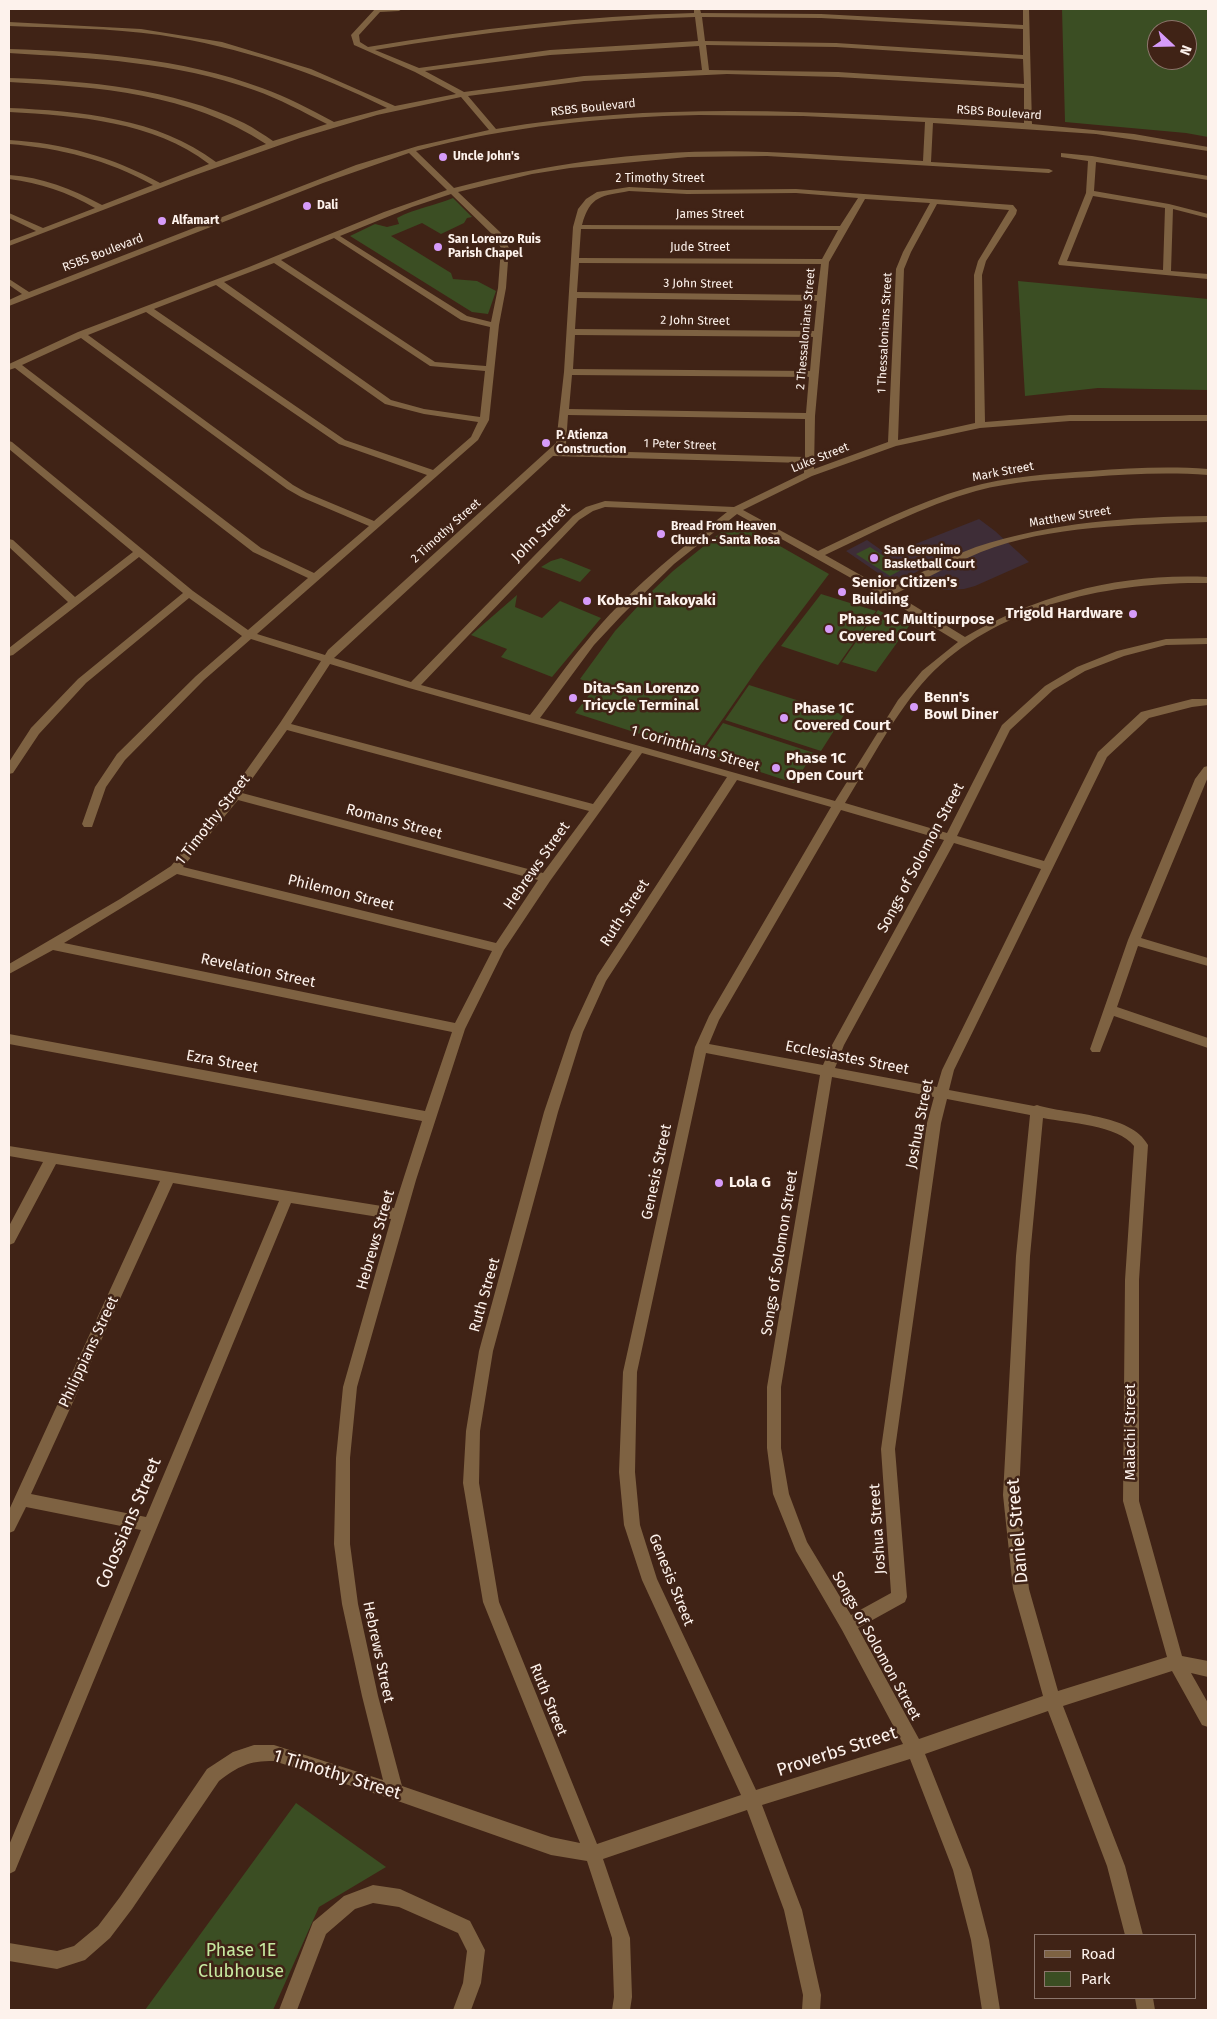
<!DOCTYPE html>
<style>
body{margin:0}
#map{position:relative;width:1217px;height:2019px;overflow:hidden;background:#402316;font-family:"Fira Sans",sans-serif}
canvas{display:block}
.frame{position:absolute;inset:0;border:10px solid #fdf2ec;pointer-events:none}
.legend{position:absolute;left:1034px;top:1934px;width:162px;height:65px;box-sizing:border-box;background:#402316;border:1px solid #8c766c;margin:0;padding:6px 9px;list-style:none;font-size:15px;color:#fdf2ec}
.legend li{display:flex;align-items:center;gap:10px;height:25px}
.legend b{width:25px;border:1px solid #8c766c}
.north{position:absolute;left:1147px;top:20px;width:50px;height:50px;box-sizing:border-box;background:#402316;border:1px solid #8c766c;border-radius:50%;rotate:111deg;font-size:14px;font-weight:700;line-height:20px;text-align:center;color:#fdf2ec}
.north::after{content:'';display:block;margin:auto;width:18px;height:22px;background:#d69bf9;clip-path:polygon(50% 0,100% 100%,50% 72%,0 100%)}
</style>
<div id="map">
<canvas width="1217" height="2019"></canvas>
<div class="frame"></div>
<ul class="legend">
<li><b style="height:6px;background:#7e6242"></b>Road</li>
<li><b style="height:14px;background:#3b4e23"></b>Park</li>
</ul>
<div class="north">N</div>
</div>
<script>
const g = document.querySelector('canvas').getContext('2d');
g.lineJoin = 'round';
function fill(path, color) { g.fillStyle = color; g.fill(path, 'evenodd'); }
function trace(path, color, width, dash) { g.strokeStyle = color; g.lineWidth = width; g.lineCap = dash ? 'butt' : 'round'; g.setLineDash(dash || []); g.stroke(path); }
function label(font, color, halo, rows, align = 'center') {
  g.font = font + ' "Fira Sans",sans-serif'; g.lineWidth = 5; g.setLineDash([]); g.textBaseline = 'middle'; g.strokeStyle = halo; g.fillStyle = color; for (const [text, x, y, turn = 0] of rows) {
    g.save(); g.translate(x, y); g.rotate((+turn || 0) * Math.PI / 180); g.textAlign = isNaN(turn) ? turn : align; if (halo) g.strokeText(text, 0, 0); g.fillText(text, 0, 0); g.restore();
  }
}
fill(new Path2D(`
 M 979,519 L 995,531 L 1029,562 L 975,586 L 964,589 L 943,590 L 922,569 L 894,584 L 846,551 L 867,540 L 884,552 L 890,554 Z`), '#3e2d37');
fill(new Path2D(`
 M 1062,9 L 1208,9 L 1208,137 L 1186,133 L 1065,122 ZM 1157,30 L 1187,30 L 1187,60 L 1157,60 Z
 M 453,198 L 472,217 L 467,218 L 464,223 L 441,234 L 422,223 L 391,236 L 451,273 L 453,279 L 477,281 L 496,291 L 488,314 L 472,312 L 350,236 L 375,224 L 387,227 L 399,224 L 397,218 C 416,208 434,206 453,198 Z
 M 1018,281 L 1208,299 L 1208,390 L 1098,388 L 1025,396 Z
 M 733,525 L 741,525 L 750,529 L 829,574 L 761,664 L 699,753 L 575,713 L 596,686 L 580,679 L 615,631 L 651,592 L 673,571 L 725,529 Z
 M 870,547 L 903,569 L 890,576 L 856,554 Z
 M 561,558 L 591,570 L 580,582 L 541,567 L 551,561 Z
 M 821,594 L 876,611 L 838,665 L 781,646 Z
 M 517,595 L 515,607 L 542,618 L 560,601 L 601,618 L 552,677 L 501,657 L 507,649 L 471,635 Z
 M 878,610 L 909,626 L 876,672 L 842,662 Z
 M 749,685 L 844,715 L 821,751 L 725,720 Z
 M 723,723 L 814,753 L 794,783 L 702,753 Z
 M 296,1803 L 386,1867 L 319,1907 L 273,2010 L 145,2010 Z`), '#3b4e23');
fill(new Path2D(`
 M 375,9 L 402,9 L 399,11 L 380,12 L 359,35 L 360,42 L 368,47 C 476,29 584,16 694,13 L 694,9 L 700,9 L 701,13 L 821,14 L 1023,25 L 1023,9 L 1029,9 L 1032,124 L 1134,134 L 1208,147 L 1208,151 L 1096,134 L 933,123 L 931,162 L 1049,169 L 1053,171 L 1049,173 L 767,156 L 688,157 L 570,168 L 532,174 L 458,192 L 501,233 L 509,248 L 506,288 L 499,325 L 489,420 L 478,440 L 257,634 L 325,655 L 328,650 L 556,443 L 564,372 L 573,227 L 578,209 L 586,199 L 597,192 L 629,187 L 687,190 L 796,189 L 1013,205 L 1017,210 L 1016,214 L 986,261 L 982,275 L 985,422 L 1070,415 L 1208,415 L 1208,421 L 1070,421 L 980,428 L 896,446 L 812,476 L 743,510 L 818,551 C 867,528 915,503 967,488 C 1007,476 1050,474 1091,471 C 1130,468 1169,466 1208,469 L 1208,475 C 1168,472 1129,474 1090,477 C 1052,479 1013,481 976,491 C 923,506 874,532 825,555 L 887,590 C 914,577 948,557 976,547 C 1053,522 1128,517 1208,516 L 1208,522 C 1134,525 1050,525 981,552 C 952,564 923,580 895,594 L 965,637 C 1039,594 1122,573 1208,577 L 1208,583 C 1113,581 996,605 928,677 C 894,714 871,761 845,803 L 947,833 L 1002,725 L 1045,686 L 1077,667 L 1117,651 L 1166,639 L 1208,638 L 1208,644 L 1166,645 L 1124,656 L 1085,671 L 1053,690 L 1010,730 L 957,836 L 1044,861 L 1098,752 L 1141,712 L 1192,699 L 1208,699 L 1208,705 L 1192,707 L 1149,718 L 1107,757 L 954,1070 L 949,1090 L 1034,1106 L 1037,1105 C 1068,1115 1131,1113 1148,1145 L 1139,1280 L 1139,1501 L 1182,1656 L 1208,1661 L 1208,1677 L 1191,1673 L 1208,1703 L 1208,1727 L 1202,1725 L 1172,1671 L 1063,1706 L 1125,1866 L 1143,1935 L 1125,1935 L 1107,1866 L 1048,1711 L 925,1754 L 971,1870 L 989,1940 L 1000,2010 L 982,2010 L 971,1940 L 953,1870 L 910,1759 L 762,1805 L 802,1910 L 821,1995 L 820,2010 L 802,2010 L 803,1995 L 784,1910 L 747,1810 L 603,1859 L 630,1938 L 632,1997 L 630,2010 L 612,2010 L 614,1997 L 612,1938 L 587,1861 L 551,1855 L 395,1800 L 274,1761 C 248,1761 239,1766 219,1781 L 132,1909 L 110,1938 L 85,1960 L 57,1969 L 9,1961 L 9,1943 L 57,1951 L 74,1946 L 98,1926 L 120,1897 L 207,1769 L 233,1752 L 254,1745 L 274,1745 L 383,1780 L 362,1696 L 342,1604 L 334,1544 L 336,1458 L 343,1387 L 391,1219 L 291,1203 L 15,1871 L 9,1874 L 9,1845 L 141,1530 L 26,1507 L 14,1531 L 9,1533 L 9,1510 L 160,1181 L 56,1164 L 14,1243 L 9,1245 L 9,1226 L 43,1162 L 9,1156 L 9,1146 L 394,1208 L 422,1121 L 9,1044 L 9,1034 L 425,1111 L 452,1032 L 53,950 L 9,974 L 9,964 L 120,899 L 171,866 L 231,792 L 280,723 L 321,661 L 251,639 L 204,680 L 125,760 L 106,787 L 92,827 L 84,827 L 82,824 L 95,787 L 117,754 L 196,676 L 242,636 L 189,598 L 86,683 L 39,734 L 13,773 L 9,774 L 9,762 L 31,728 L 78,679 L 183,593 L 139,557 L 13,655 L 9,656 L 9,648 L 68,602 L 9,547 L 9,539 L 13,540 L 75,597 L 133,552 L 9,449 L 9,441 L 12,442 L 193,591 L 248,630 L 308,578 L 253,552 L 15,368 L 9,370 L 9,364 L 78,332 L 249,267 L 384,212 L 447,190 L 409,153 L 323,183 L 9,306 L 9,300 L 22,294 L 9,285 L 9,279 L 29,292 L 356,165 L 418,146 L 489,130 L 461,97 L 377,115 L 300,138 L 184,179 L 9,246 L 9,241 L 36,231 L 9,218 L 9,213 L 43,228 L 95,208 C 67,192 40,183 9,179 L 9,175 C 42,177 72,189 102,205 L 153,185 C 108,160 60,148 9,144 L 9,140 C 62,143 113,157 160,183 L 209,164 C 153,121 77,116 9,112 L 9,108 C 79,111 158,118 216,162 L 266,144 C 189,93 99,87 9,82 L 9,78 C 88,81 172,88 244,123 C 254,128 264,135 273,141 L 327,124 C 303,112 280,99 254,90 C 175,62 92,58 9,53 L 9,49 C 93,52 182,58 262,88 C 287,97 310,109 334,122 L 387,108 C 315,72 240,47 160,35 C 110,28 59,28 9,26 L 9,22 L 141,29 L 222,42 L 311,69 L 395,106 L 456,94 L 415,72 L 354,45 L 351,35 ZM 695,17 L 698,41 L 550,50 L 419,68 L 375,50 C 481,32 587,20 695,17 ZM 702,17 L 821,18 L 1023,29 L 1023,55 L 836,43 L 705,41 ZM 706,45 L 836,47 L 1023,59 L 1024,84 L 838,72 L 709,70 ZM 699,46 L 702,70 L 584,76 L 464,92 L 425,71 L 550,55 ZM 727,74 L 838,77 L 1024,88 L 1024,123 C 975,119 926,118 877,115 C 749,109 623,107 496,129 L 468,96 L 584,81 ZM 699,115 L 803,116 L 925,122 L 923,161 C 871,158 819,154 767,152 C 662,148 556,161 454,188 L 416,151 C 509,126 604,117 699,115 ZM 629,191 L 687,194 L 796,193 L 858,198 L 840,226 L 582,225 C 590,195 602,196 629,191 ZM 451,194 L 494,236 L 501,248 L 498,288 L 491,322 L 467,316 L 340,236 L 412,207 ZM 865,199 L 930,203 L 903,252 L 896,269 L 888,442 L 814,469 L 815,416 L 829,262 ZM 937,204 L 1009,210 L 978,261 L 974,275 L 975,423 L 898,440 L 904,269 L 911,252 ZM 581,229 L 838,230 L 822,259 L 579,258 ZM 334,238 L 461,320 L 490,327 L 486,366 L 435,362 L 281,260 ZM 274,263 L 430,366 L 485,371 L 480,417 L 424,409 L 391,400 L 224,282 ZM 579,263 L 821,264 L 817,295 L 577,292 ZM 216,285 L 385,404 L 424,414 L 478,422 L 471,437 L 433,470 L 345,440 L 154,309 ZM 577,298 L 817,301 L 814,331 L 575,329 ZM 146,312 L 339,444 L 427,475 L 374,521 L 307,493 L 293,485 L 88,335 ZM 575,335 L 813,337 L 810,371 L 573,369 ZM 81,338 L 287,489 L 301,497 L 369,526 L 314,573 L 261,548 L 22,365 ZM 572,375 L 809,377 L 806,413 L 569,409 ZM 568,415 L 805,419 L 805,457 L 559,450 L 566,444 ZM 553,456 L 804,463 L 804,473 L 734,507 L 605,501 L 586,507 L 573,516 L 411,682 L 334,658 ZM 605,507 L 727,512 C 677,552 626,592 586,642 C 566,665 549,691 530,715 L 421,685 L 579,520 L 593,511 ZM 737,514 L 883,596 L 958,642 L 922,671 L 898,700 L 835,801 L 540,718 L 594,645 L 622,615 L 674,564 ZM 330,664 L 409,688 L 632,751 L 593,804 L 291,724 ZM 287,730 L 589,811 L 543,873 L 242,793 ZM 642,753 L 727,777 L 597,976 L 571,1032 L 544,1112 L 479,1351 L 466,1431 L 463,1483 L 483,1602 L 580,1843 L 551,1837 L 402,1786 L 378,1696 L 358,1604 L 350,1544 L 350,1458 L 357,1387 L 416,1180 L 465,1029 L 504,950 L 550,881 ZM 737,780 L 831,807 L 709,1016 L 695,1047 L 623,1372 L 619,1472 L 624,1525 L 642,1580 L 741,1795 L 597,1844 L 499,1602 L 479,1483 L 480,1431 L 493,1351 L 558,1112 L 583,1032 L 606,981 ZM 238,800 L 538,880 L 496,943 L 183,867 ZM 841,810 L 944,840 L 832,1045 L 823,1065 L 709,1044 L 719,1020 ZM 954,843 L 1041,869 L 942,1070 L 937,1087 L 835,1068 L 844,1045 ZM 177,874 L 492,951 L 455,1023 L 64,943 ZM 706,1053 L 820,1075 L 767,1387 L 767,1448 L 773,1494 L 796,1551 L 842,1630 L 903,1744 L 756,1790 L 657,1579 L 640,1525 L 635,1472 L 637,1372 ZM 832,1077 L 934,1097 L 927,1123 L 881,1449 L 891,1593 L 851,1615 L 807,1542 L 789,1494 L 781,1448 L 781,1387 ZM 947,1099 L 1030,1115 L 1016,1256 L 1003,1495 L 1013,1589 L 1043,1696 L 919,1739 L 858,1628 L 905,1602 L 907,1597 L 895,1449 L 941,1123 ZM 1043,1118 C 1069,1123 1118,1125 1134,1146 L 1125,1280 L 1123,1501 L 1167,1657 L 1058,1691 L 1029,1589 L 1019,1495 L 1030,1256 ZM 173,1183 L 279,1201 L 146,1517 L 31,1494 Z
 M 1061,153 L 1092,156 L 1208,176 L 1208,180 L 1096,162 L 1094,191 L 1169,204 L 1208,214 L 1208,218 L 1173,209 L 1171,271 L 1208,274 L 1208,279 L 1059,265 L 1058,263 L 1086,193 L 1088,161 L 1061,157 ZM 1093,196 L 1165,208 L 1163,270 L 1067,261 Z
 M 1208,766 L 1208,777 L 1141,938 L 1208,958 L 1208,966 L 1138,946 L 1117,1007 L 1208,1038 L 1208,1048 L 1114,1016 L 1100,1052 L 1092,1052 L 1090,1049 L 1128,940 L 1195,779 L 1204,767 Z
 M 373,1885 L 400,1889 L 470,1921 L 485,1950 L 481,1983 L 471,2010 L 453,2010 L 463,1983 L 467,1951 L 458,1933 L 399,1907 L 373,1903 L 355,1909 L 326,1934 L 297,2010 L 279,2010 L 313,1922 L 344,1896 Z
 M 1135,1998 L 1153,1998 L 1155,2010 L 1137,2010 Z`), '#7e6242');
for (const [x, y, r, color] of [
 [443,157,5,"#d69bf9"],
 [307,206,5,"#d69bf9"],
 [162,221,5,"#d69bf9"],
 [438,247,5,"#d69bf9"],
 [546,443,5,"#d69bf9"],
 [661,534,5,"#d69bf9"],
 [874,558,5,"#d69bf9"],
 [842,592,5,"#d69bf9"],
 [587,601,5,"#d69bf9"],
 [1133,614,5,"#d69bf9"],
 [829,629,5,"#d69bf9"],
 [573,698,5,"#d69bf9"],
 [914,707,5,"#d69bf9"],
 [784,718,5,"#d69bf9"],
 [776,768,5,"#d69bf9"],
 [719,1183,5,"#d69bf9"]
]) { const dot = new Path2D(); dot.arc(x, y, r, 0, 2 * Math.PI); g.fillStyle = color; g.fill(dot); trace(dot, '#402316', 2); }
label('12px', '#fdf2ec', '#402316', [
 ["RSBS Boulevard",593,108,-6],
 ["RSBS Boulevard",999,113,4],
 ["2 Timothy Street",660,179],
 ["James Street",710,215],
 ["Jude Street",700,248],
 ["RSBS Boulevard",103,253,-21],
 ["3 John Street",698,284,1],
 ["2 John Street",695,321,1],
 ["2 Thessalonians Street",806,329,-85],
 ["1 Thessalonians Street",885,333,-87],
 ["1 Peter Street",680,445,2],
 ["Luke Street",820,458,-22],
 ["Mark Street",1003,472,-11],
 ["Matthew Street",1070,517,-9],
 ["2 Timothy Street",446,531,-42]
]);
label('bold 12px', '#fdf2ec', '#402316', [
 ["Uncle John's",453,157],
 ["Dali",317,206],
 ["Alfamart",172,221],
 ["San Lorenzo Ruis",448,240],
 ["Parish Chapel",448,254],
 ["P. Atienza",556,436],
 ["Construction",556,450],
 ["Bread From Heaven",671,527],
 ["Church - Santa Rosa",671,541],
 ["San Geronimo",884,551],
 ["Basketball Court",884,565]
], 'left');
label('15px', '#fdf2ec', '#402316', [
 ["John Street",541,533,-45],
 ["1 Corinthians Street",695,749,16],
 ["1 Timothy Street",213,820,-52],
 ["Romans Street",394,822,15],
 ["Songs of Solomon Street",921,858,-62],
 ["Hebrews Street",537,866,-55],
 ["Philemon Street",341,893,14],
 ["Ruth Street",625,913,-57],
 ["Revelation Street",258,971,12],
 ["Ecclesiastes Street",847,1058,11],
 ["Ezra Street",222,1062,10],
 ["Joshua Street",920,1124,-79],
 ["Genesis Street",657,1172,-78],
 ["Hebrews Street",376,1240,-74],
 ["Songs of Solomon Street",780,1253,-81],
 ["Ruth Street",485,1295,-74],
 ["Philippians Street",89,1352,-65],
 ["Malachi Street",1131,1432,-90],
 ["Joshua Street",878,1529,-94],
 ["Genesis Street",671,1580,68],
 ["Songs of Solomon Street",876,1646,61],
 ["Hebrews Street",378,1652,78],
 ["Ruth Street",548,1700,68]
]);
label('bold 15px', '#fdf2ec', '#402316', [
 ["Senior Citizen's",852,583],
 ["Building",852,600],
 ["Kobashi Takoyaki",597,601],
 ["Trigold Hardware",1123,614,"right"],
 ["Phase 1C Multipurpose",839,620],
 ["Covered Court",839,637],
 ["Dita-San Lorenzo",583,689],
 ["Tricycle Terminal",583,706],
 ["Benn's",924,698],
 ["Bowl Diner",924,715],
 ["Phase 1C",794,709],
 ["Covered Court",794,726],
 ["Phase 1C",786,759],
 ["Open Court",786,776],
 ["Lola G",729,1183]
], 'left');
label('18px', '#fdf2ec', '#402316', [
 ["Colossians Street",129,1523,-67],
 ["Daniel Street",1018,1531,-95],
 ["Proverbs Street",837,1752,-18],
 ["1 Timothy Street",337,1775,17]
]);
label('18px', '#c6e9a0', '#402316', [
 ["Phase 1E",241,1951],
 ["Clubhouse",241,1972]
]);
</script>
